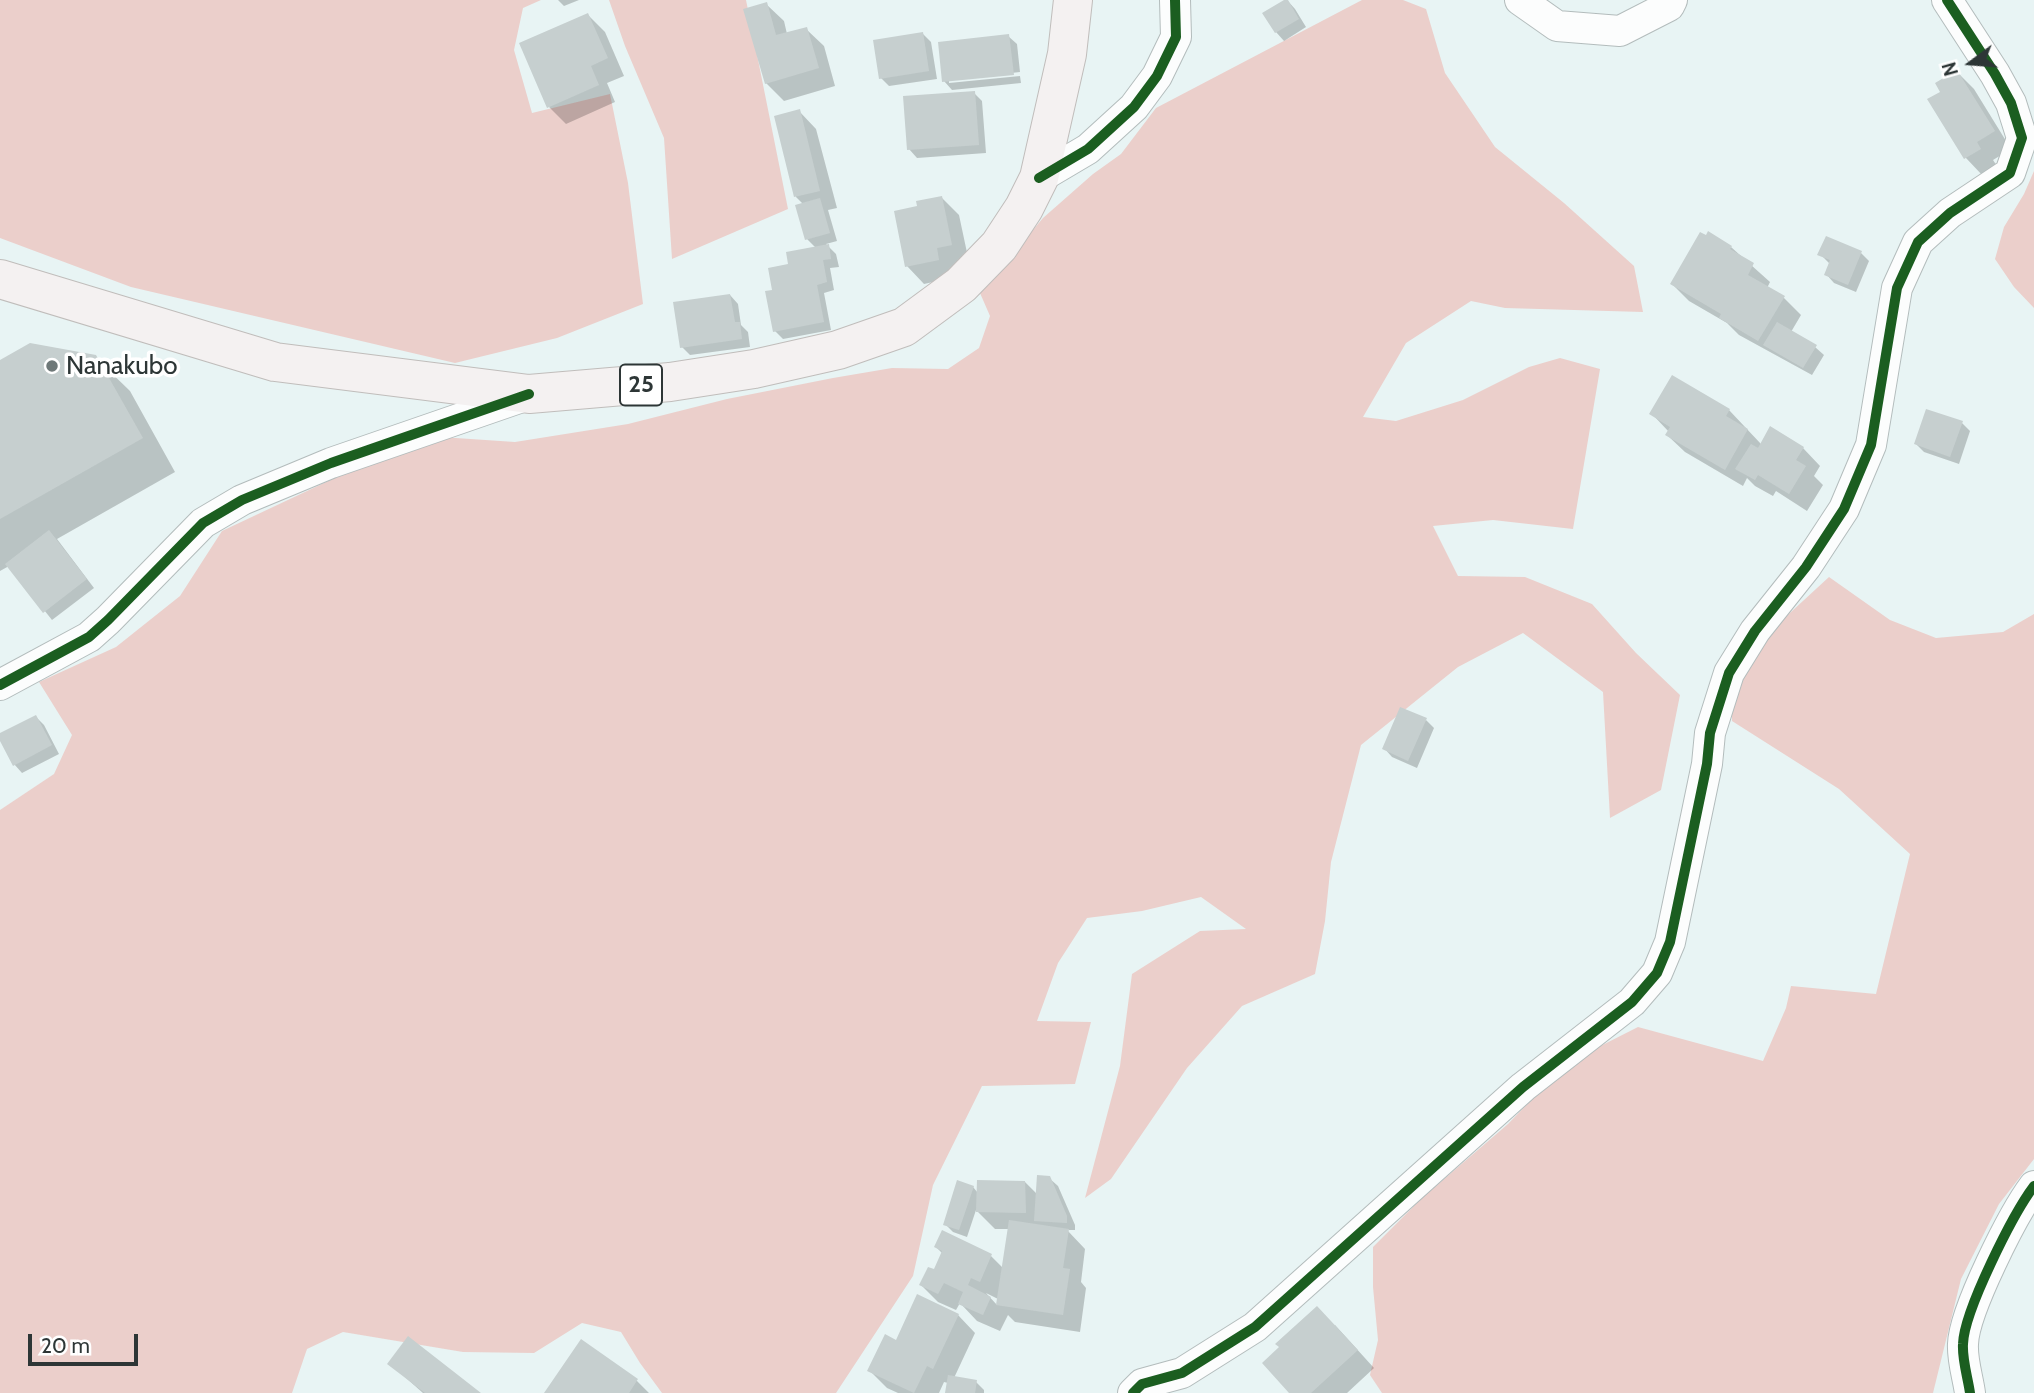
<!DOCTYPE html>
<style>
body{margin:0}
#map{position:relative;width:2034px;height:1393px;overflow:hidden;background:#e8f4f4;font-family:Cabin,sans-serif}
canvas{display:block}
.north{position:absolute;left:1936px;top:28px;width:70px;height:70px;-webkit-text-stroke:5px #fff;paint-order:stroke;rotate:254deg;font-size:19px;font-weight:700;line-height:28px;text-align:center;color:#2d3636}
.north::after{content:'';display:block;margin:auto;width:24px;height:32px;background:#2d3636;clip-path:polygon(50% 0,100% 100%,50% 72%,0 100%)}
.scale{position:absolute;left:28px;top:1334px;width:110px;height:32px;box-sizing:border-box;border:4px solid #2d3636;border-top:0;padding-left:9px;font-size:21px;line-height:24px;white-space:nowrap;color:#2d3636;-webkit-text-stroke:5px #fff;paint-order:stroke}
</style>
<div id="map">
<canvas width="2034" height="1393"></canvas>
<div class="north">N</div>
<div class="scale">20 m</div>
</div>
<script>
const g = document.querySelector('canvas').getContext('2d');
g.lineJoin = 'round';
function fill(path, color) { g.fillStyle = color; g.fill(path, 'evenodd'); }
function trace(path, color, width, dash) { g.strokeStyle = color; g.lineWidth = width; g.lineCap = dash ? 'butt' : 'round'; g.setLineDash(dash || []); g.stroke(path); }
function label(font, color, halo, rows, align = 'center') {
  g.font = font + ' Cabin,sans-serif'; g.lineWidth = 7; g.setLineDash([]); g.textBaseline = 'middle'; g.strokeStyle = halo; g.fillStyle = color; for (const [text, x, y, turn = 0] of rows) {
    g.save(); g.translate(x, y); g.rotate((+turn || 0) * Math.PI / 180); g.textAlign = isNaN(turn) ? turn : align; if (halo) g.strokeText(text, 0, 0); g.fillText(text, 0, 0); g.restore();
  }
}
fill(new Path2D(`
 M 0,0 L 541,0 L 523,8 L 514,50 L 532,113 L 610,94 L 628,183 L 643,304 L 557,338 L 455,363 L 131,287 L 0,238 Z
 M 609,0 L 746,0 L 788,209 L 672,259 L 664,138 L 625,46 Z
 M 1362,0 L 1403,0 L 1426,9 L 1445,73 L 1495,147 L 1564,203 L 1634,266 L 1643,312 L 1505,308 L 1471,301 L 1406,343 L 1363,417 L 1396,421 L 1463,400 L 1529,367 L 1560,358 L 1600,369 L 1573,529 L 1493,520 L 1433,526 L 1458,576 L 1525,577 L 1592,604 L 1636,653 L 1680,695 L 1661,790 L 1610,818 L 1603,692 L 1523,633 L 1458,667 L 1361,745 L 1331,862 L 1325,921 L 1315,974 L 1242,1006 L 1187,1068 L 1111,1179 L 1085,1198 L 1120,1066 L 1132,974 L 1200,931 L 1246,929 L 1201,897 L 1142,911 L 1087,918 L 1058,963 L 1037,1021 L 1091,1022 L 1075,1084 L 982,1086 L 933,1185 L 913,1276 L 836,1393 L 662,1393 L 640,1363 L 621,1332 L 582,1323 L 534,1353 L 463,1352 L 343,1332 L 307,1349 L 292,1393 L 0,1393 L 0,810 L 54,774 L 72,735 L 39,682 L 116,647 L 180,596 L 222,531 L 341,475 L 441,437 L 515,442 L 628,424 L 727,399 L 833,378 L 892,368 L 948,369 L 979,348 L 990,316 L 980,293 L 1043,218 L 1093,174 L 1121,154 L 1156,108 Z
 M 2034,171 L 2034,308 L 2014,287 L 1995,259 L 2004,227 L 2024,194 Z
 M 1829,577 L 1890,620 L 1936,638 L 2003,632 L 2034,614 L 2034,1159 L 1999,1204 L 1961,1279 L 1933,1393 L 1382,1393 L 1370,1375 L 1378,1340 L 1373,1287 L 1373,1247 L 1422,1198 L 1508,1124 L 1567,1063 L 1638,1027 L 1763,1061 L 1786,1008 L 1791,986 L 1876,994 L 1910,854 L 1839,789 L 1732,721 L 1732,701 L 1766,635 Z`), '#ebcfcb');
fill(new Path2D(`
 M 558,0 L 579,0 L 564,6 Z
 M 1287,0 L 1295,9 L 1306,27 L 1284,41 L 1276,32 Z
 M 766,4 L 784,21 L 787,34 L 806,29 L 824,46 L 835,86 L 784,101 L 766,83 Z
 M 588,15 L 605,32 L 624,76 L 607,83 L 615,102 L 566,124 L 549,107 Z
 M 923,34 L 931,42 L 937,79 L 889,86 L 881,78 Z
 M 1008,36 L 1017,44 L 1020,72 L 949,80 L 949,83 L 1020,76 L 1021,83 L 952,90 L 944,81 Z
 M 1957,72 L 1974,89 L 2011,149 L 1993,160 L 1997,166 L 1983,176 L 1966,158 L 1930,100 L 1943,92 Z
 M 974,93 L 982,101 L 986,153 L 917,158 L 909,149 Z
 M 799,111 L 816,129 L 837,208 L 828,210 L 837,241 L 826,244 L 836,254 L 839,267 L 830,268 L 834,290 L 824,293 L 831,330 L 783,339 L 775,331 L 774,292 L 790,266 L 816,248 L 807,239 L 804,205 L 796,197 Z
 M 942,198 L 959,215 L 969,262 L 953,265 L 956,277 L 924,284 L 907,266 L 919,207 Z
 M 1731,247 L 1770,282 L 1767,288 L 1784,298 L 1801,315 L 1791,332 L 1815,347 L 1824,355 L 1812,375 L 1739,335 L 1727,323 L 1689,301 L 1672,284 Z
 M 1861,253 L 1869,261 L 1856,292 L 1834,283 L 1826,274 L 1830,264 L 1820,254 Z
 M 730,295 L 738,304 L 741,325 L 748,332 L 750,347 L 690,355 L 682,347 Z
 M 95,357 L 130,391 L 175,472 L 57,539 L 94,588 L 52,620 L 9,566 L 0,571 L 0,362 Z
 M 1673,378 L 1729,410 L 1761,444 L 1803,448 L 1820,466 L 1814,476 L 1823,485 L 1807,511 L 1776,491 L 1773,496 L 1755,486 L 1747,478 L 1743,486 L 1685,452 L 1667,435 L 1669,432 L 1652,414 Z
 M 1962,423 L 1970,431 L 1959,464 L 1924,452 L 1916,444 Z
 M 36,717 L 44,725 L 59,754 L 22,773 L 14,764 L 0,735 Z
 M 1426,720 L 1434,728 L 1417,768 L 1392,757 L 1384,748 Z
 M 1049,1178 L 1058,1186 L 1075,1225 L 1075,1230 L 1067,1230 L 1085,1249 L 1081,1282 L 1086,1288 L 1080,1332 L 1015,1322 L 1008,1315 L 1000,1331 L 977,1321 L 960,1303 L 956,1310 L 938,1302 L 921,1285 L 935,1272 L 943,1254 L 936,1247 L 991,1256 L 1003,1268 L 1009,1229 L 995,1229 L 976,1210 L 967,1237 L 953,1232 L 945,1224 L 973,1187 L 978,1193 L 1025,1182 L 1038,1195 ZM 986,1293 L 998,1299 L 997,1305 Z
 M 958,1315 L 975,1333 L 954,1378 L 976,1382 L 984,1390 L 984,1393 L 946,1393 L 948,1383 L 944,1382 L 939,1393 L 898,1393 L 887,1388 L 870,1371 L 897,1342 Z
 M 1335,1325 L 1374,1368 L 1347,1393 L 1291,1393 Z
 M 581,1342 L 637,1381 L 649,1393 L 546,1393 Z
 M 389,1363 L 478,1393 L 423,1393 Z`), '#0003');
fill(new Path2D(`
 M 1284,0 L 1288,0 L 1299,19 L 1275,33 L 1262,13 Z
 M 767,2 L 776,35 L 807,27 L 819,68 L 765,84 L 743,9 Z
 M 588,13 L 608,58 L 591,66 L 599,85 L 547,108 L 519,43 Z
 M 923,32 L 929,71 L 879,79 L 873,40 Z
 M 1009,34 L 1014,75 L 942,82 L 938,42 Z
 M 1957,70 L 1995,131 L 1977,142 L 1981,149 L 1964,159 L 1927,99 L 1940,92 L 1935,83 Z
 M 975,91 L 979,145 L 907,150 L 903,96 Z
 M 800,109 L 820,191 L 794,197 L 774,116 Z
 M 942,196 L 952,245 L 937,248 L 939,260 L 905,267 L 894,211 L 917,206 L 916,201 Z
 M 820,198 L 830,233 L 805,240 L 795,205 Z
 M 1708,231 L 1732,246 L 1730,249 L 1754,263 L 1748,275 L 1785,296 L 1758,341 L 1719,318 L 1721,314 L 1670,284 L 1700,232 L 1706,235 Z
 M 1826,236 L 1862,251 L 1848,285 L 1824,275 L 1830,260 L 1817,255 Z
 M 829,244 L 831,259 L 823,260 L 827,282 L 817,285 L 824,322 L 773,332 L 765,291 L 772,290 L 768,268 L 788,264 L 786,252 Z
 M 730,294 L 735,322 L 740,322 L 742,339 L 680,348 L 673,302 Z
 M 1777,322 L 1817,345 L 1803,368 L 1763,345 Z
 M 30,343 L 96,355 L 143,438 L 0,519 L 0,360 Z
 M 1672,375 L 1730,409 L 1726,416 L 1748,429 L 1725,470 L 1665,435 L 1670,427 L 1649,414 Z
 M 1926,409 L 1963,421 L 1950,457 L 1914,444 Z
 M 1770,426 L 1804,447 L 1796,460 L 1806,466 L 1789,494 L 1758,475 L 1755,480 L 1735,469 L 1751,444 L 1758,448 Z
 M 49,530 L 87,579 L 43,613 L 5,564 Z
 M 1400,707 L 1427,718 L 1408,761 L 1382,749 Z
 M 36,715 L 52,745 L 13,766 L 0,741 L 0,733 Z
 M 1037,1175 L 1050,1176 L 1067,1216 L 1067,1223 L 1034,1221 Z
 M 957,1180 L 974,1186 L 959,1230 L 943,1225 Z
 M 977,1180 L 1025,1181 L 1026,1213 L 976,1212 Z
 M 1009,1220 L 1069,1229 L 1063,1268 L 1070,1269 L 1063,1315 L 996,1305 Z
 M 942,1230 L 992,1254 L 980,1282 L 971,1278 L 968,1285 L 991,1297 L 983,1315 L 958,1304 L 963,1292 L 944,1283 L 938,1294 L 919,1285 L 928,1267 L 934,1269 L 942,1251 L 934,1247 Z
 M 917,1294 L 959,1314 L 933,1369 L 927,1366 L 914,1393 L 867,1371 L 885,1334 L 896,1340 Z
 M 1317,1306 L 1358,1350 L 1311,1393 L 1289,1393 L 1262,1363 L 1279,1347 L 1275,1344 Z
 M 408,1336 L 481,1393 L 425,1393 L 387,1364 Z
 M 581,1339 L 638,1379 L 629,1393 L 544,1393 Z
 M 948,1375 L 977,1380 L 975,1393 L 945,1393 Z`), '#c6cfcf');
const minor = new Path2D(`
 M 1520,0 L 1557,26 L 1620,31 L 1669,6 L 1672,0
 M 1039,178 L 1088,149 L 1134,107 L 1157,76 L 1176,37 L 1175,0
 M 0,685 L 89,637 L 108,620 L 203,523 L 242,500 L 331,463 L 528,395
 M 1133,1393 L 1142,1384 L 1182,1373 L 1255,1327 L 1523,1087 L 1632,1002 L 1657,973 L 1670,942 L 1707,764 L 1710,733 L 1729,673 L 1755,631 L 1806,567 L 1844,509 L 1871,445 L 1897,288 L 1918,242 L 1950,213 L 2010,173 L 2022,138 L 2011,103 L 1995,74 L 1947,0
 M 1970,1393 C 1968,1378 1962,1360 1963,1344 C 1964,1311 2013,1214 2034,1186`);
const primary = new Path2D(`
 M 0,279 L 275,362 L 529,394 L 670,382 L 754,369 L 838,350 L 904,327 L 961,285 L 999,246 L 1024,208 L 1039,178 L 1067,54 L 1073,0`);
trace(minor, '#b3bcbc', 32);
trace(primary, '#c0bdbb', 40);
trace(minor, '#fcfdfd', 30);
trace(primary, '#f4f1f1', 38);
trace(new Path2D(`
 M 1039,178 L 1088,149 L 1134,107 L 1157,76 L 1176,37 L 1175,0
 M 0,685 L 89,637 L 108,620 L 203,523 L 242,500 L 331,463 L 529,394
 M 1133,1393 L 1142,1384 L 1182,1373 L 1255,1327 L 1523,1087 L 1632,1002 L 1657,973 L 1670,942 L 1707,764 L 1710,733 L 1729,673 L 1755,631 L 1806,567 L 1844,509 L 1871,445 L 1897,288 L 1918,242 L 1950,213 L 2010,173 L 2022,138 L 2011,103 L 1995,74 L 1947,0
 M 1970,1393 C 1968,1378 1962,1360 1963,1344 C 1964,1311 2013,1214 2034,1186`), '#1b5e20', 10);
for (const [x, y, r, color] of [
 [52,366,7,"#6e7878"]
]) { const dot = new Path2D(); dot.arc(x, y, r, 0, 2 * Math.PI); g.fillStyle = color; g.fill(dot); trace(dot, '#fff', 2.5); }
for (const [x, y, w] of [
 [641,385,42]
]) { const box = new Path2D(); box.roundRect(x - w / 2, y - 20.5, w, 41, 5); g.fillStyle = '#fff'; g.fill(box); trace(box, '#2d3636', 2); }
label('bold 24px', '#2d3636', null, [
 ["25",641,385]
]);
label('26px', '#2d3636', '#fff', [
 ["Nanakubo",66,366]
], 'left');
</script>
